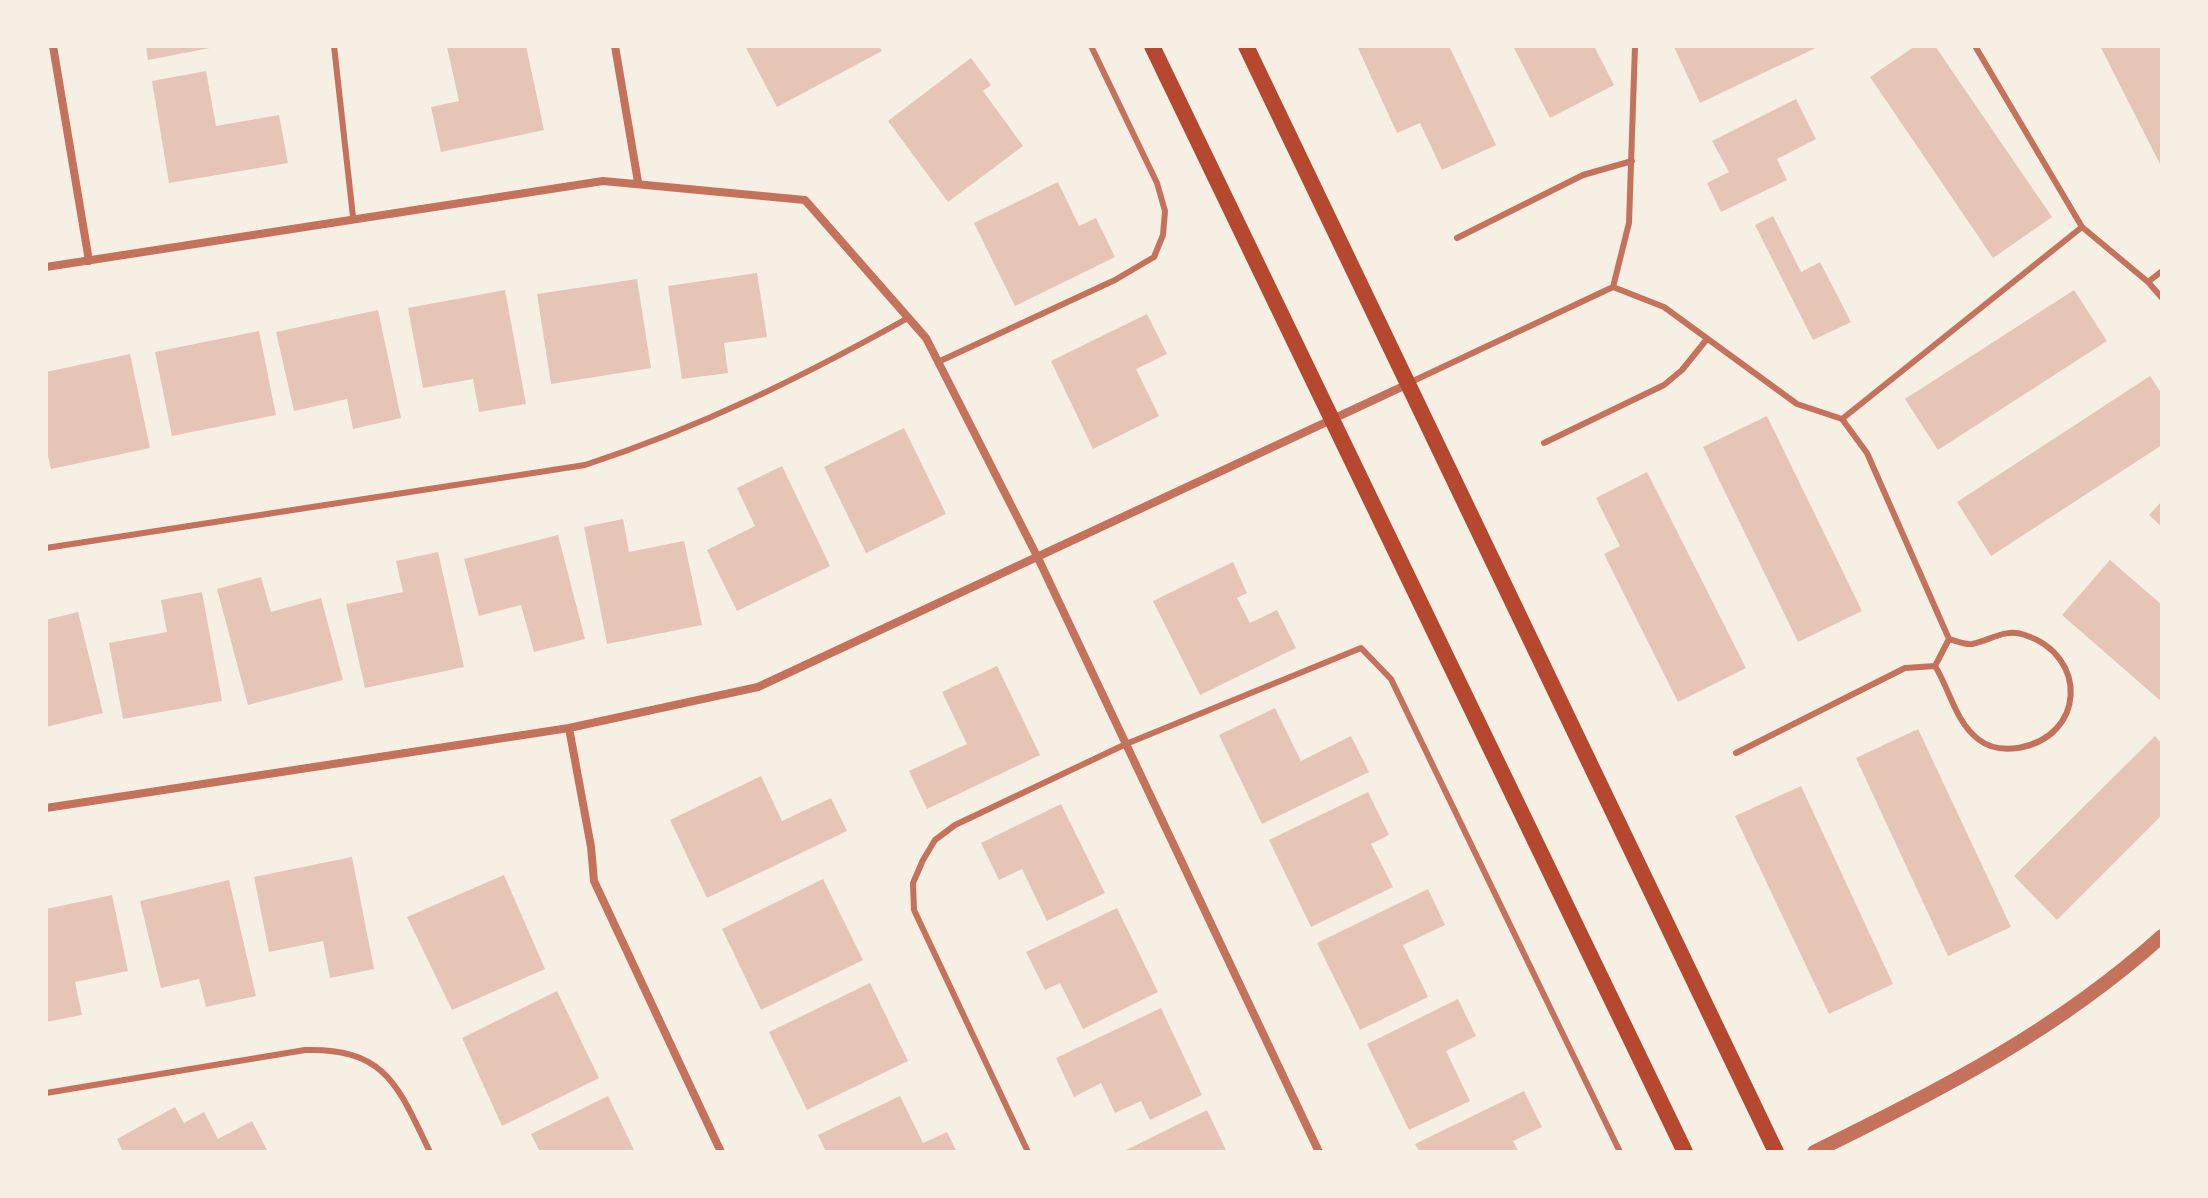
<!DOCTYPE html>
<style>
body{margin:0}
#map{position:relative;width:2208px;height:1198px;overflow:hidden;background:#f6efe4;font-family:"Titillium Web",sans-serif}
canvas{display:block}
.frame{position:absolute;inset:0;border:48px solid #f6efe4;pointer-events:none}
</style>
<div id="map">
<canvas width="2208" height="1198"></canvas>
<div class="frame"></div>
</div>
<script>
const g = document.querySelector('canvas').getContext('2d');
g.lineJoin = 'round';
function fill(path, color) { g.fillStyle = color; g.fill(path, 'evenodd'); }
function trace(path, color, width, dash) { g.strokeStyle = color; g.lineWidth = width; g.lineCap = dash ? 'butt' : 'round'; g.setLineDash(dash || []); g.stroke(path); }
fill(new Path2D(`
 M 146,46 L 214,46 L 215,47 L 148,60 Z
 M 452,46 L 526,46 L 544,130 L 441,152 L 431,107 L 459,101 L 447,47 Z
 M 745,46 L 879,46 L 882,51 L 777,107 Z
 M 1357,46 L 1449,46 L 1496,145 L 1442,170 L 1420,123 L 1397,133 Z
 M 1513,46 L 1594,46 L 1614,85 L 1550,118 Z
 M 1677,46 L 1820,46 L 1700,103 L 1674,47 Z
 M 1915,46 L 1935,46 L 2052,217 L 1993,258 L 1870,77 Z
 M 2100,46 L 2162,46 L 2162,168 Z
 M 971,58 L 991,85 L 983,91 L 1023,146 L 948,202 L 888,121 Z
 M 206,71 L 216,126 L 279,115 L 288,163 L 169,183 L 152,81 Z
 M 1796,99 L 1816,139 L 1777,159 L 1787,180 L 1721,212 L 1707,183 L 1729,172 L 1712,141 Z
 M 1058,182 L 1079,226 L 1096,218 L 1115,257 L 1015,306 L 974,223 Z
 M 1773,216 L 1801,272 L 1820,262 L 1851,322 L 1813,340 L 1755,225 Z
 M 757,273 L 767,337 L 724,343 L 728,373 L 682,379 L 668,286 Z
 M 637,279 L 651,368 L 551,384 L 537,294 Z
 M 505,290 L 526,404 L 479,412 L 473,379 L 423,388 L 408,308 Z
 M 2074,290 L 2107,341 L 1938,450 L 1905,399 Z
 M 378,310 L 401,418 L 353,429 L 347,399 L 294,411 L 276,332 Z
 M 1147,314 L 1167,354 L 1136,369 L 1159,416 L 1093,449 L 1051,361 Z
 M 259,331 L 276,415 L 172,436 L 155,352 Z
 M 130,354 L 150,448 L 51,469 L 46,448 L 46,372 Z
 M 2150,376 L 2162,394 L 2162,445 L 1991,556 L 1957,502 Z
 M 1767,416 L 1862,611 L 1798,642 L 1703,447 Z
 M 904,428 L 946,514 L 866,553 L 824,467 Z
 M 782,466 L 830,566 L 737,611 L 707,550 L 755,526 L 737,488 Z
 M 1647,472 L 1746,668 L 1678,702 L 1604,554 L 1620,546 L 1596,498 Z
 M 2162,501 L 2162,527 L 2149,515 Z
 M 623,519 L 629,552 L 684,541 L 702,625 L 607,644 L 584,527 Z
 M 558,535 L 585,639 L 534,652 L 521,605 L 479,616 L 464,559 Z
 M 438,552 L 464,667 L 365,688 L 346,604 L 403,592 L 396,561 Z
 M 2110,560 L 2162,605 L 2162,702 L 2062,615 Z
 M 1233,562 L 1247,593 L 1237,598 L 1250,623 L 1277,610 L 1296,648 L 1200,695 L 1153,601 Z
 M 261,577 L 271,612 L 321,598 L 343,680 L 248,705 L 217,589 Z
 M 202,592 L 222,701 L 123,719 L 109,643 L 167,632 L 161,600 Z
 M 78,612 L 103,713 L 46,727 L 46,620 Z
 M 997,666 L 1040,755 L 927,809 L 909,771 L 967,744 L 942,692 Z
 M 1275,708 L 1301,761 L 1351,736 L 1369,772 L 1262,824 L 1219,735 Z
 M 1918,729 L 2011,927 L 1948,956 L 1856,758 Z
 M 2155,736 L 2162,744 L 2162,815 L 2057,920 L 2014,876 Z
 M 761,776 L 782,821 L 831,798 L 847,831 L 707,898 L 670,820 Z
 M 1801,786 L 1893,984 L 1829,1014 L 1735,816 Z
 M 1368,792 L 1389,835 L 1371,844 L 1393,887 L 1311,927 L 1269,840 Z
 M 1061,804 L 1105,893 L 1047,921 L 1022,869 L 999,880 L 981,843 Z
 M 352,857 L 374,969 L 330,978 L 323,941 L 269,952 L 254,877 Z
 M 504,875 L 545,969 L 452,1010 L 407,917 Z
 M 823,879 L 863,960 L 761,1010 L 722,929 Z
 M 229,880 L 256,996 L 206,1007 L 199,979 L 161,988 L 140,901 Z
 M 1428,889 L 1445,925 L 1403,945 L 1428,997 L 1360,1030 L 1317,943 Z
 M 112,895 L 128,971 L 75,982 L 82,1015 L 46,1022 L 46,909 Z
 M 1117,908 L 1158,992 L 1083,1029 L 1060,983 L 1045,990 L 1026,952 Z
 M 870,983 L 908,1061 L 807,1110 L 769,1032 Z
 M 557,991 L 599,1078 L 502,1126 L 462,1038 Z
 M 1458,999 L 1476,1036 L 1446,1051 L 1470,1101 L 1409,1130 L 1367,1044 Z
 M 1161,1008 L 1202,1095 L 1150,1120 L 1141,1101 L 1115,1113 L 1101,1083 L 1074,1097 L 1056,1058 Z
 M 1524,1091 L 1542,1127 L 1513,1141 L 1519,1152 L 1420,1152 L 1415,1144 Z
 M 608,1096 L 635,1152 L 540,1152 L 531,1134 Z
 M 900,1096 L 923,1143 L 947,1132 L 957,1152 L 826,1152 L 818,1135 Z
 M 175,1107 L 184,1123 L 204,1112 L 218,1139 L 252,1121 L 268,1152 L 123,1152 L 117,1139 Z
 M 1207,1110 L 1227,1152 L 1122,1152 Z`), '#e6c5b7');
trace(new Path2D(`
 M 334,46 L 353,217
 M 1635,46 L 1629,223 L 1613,287 L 1664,307 L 1797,404 L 1842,419 L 1867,453 L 1949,639 L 1935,666
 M 1975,46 L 2082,227 L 2148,282 L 2162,298
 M 1457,238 L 1583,175 L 1632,161
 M 2148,282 L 2162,271
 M 938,362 L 1115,280 L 1154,257 L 1163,235 L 1165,211 L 1157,183 L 1091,46
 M 1411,382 L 1613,287
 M 1842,419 L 2082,227
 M 1544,443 L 1664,385 L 1682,370 L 1707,339
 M 46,548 L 585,465 C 701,427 802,377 908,318
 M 1935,666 C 1950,690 1955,721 1978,739 C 1989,748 2004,750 2018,748 C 2085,737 2089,656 2025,635 C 2004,628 1992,640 1972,644 C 1965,645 1956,641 1949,639
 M 1736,753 L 1905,668 L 1935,666
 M 46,1093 L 305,1050 C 387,1048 398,1087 430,1152
 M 1028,1152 L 914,910 L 913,883 L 923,860 L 935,840 L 955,825 L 1126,744 L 1361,648 L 1391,679 L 1620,1152`), '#c5725c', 6);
trace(new Path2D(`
 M 53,46 L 89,261
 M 615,46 L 638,182
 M 46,267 L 603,181 L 805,200 L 926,338 L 1038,558 L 1319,1152
 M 569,728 L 591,847 L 594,881 L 721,1152
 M 46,808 L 569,728 L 758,687 L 1408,384`), '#c5725c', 8);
trace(new Path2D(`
 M 1814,1152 C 1939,1091 2058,1030 2162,936`), '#c5725c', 14);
trace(new Path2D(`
 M 1152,46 L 1685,1152
 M 1246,46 L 1776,1152`), '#b5482f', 16);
</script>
